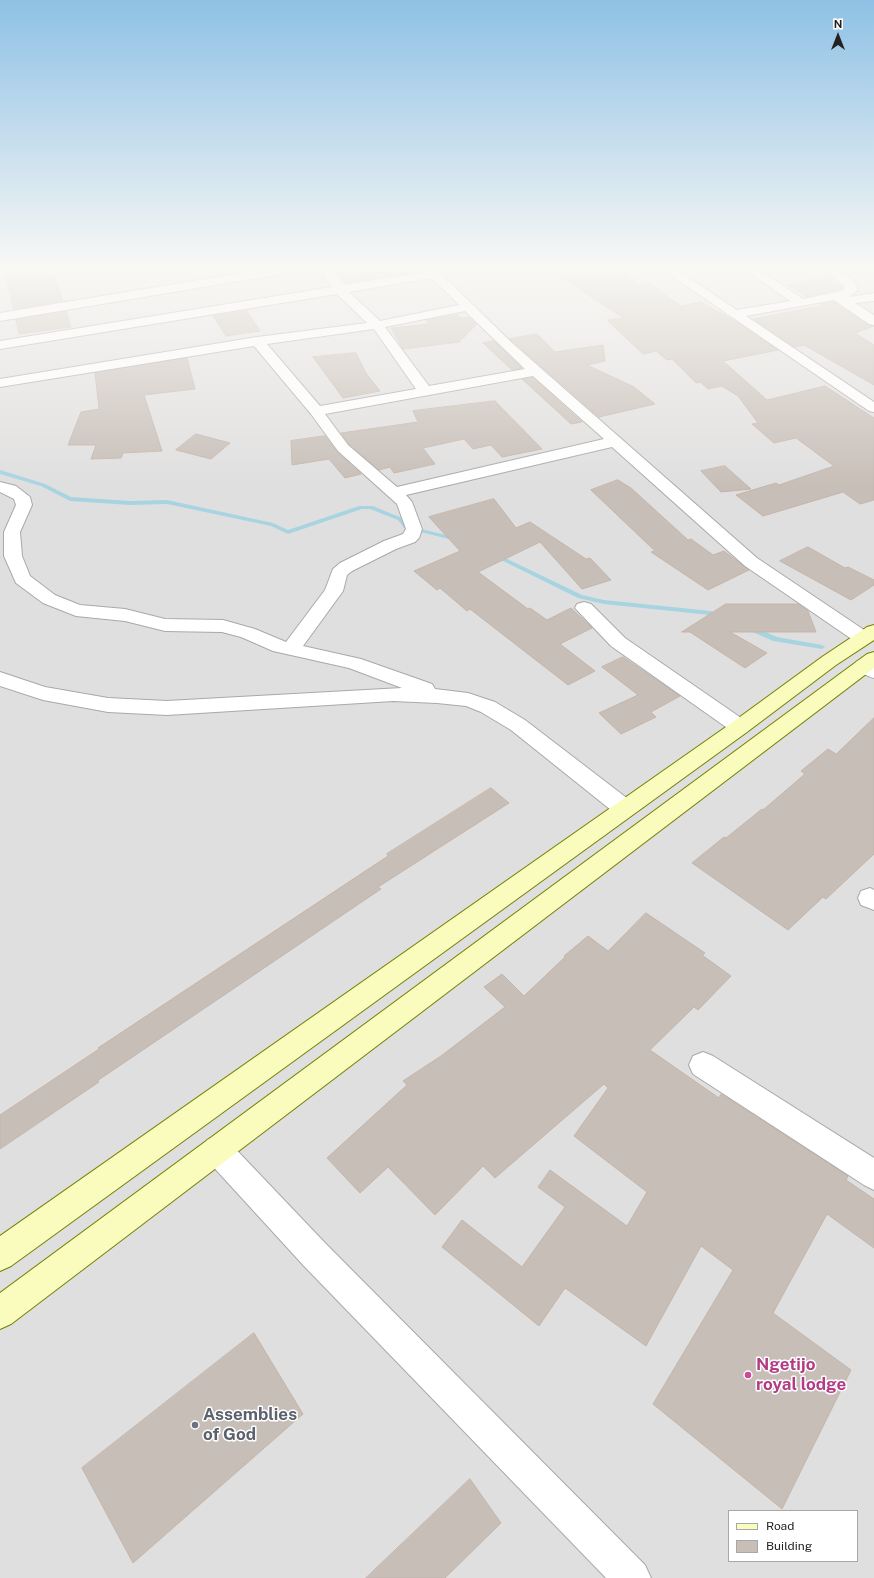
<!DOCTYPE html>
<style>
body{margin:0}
#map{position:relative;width:874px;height:1578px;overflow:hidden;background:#f2efe8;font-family:"Public Sans",sans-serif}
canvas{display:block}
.legend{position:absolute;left:728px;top:1510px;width:130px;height:52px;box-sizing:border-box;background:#fff;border:1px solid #a7a7a7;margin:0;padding:5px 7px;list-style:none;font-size:12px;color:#222}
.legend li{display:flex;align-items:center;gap:8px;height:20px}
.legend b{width:20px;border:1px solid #a7a7a7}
.north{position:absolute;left:818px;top:16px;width:40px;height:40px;-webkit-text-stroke:3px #fff;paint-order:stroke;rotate:0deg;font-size:11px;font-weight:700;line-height:16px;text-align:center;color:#222}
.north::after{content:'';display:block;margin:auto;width:14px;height:18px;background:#222;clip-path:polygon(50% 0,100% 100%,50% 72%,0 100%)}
</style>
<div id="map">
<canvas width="874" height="1578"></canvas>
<ul class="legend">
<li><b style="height:5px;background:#f9fcbc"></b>Road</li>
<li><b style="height:11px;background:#c7beb7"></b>Building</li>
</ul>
<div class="north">N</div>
</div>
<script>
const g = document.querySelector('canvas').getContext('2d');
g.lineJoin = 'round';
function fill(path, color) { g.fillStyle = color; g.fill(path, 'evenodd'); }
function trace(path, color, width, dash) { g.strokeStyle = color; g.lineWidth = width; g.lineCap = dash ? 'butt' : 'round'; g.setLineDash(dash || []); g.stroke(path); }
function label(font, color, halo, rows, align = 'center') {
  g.font = font + ' "Public Sans",sans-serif'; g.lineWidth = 3; g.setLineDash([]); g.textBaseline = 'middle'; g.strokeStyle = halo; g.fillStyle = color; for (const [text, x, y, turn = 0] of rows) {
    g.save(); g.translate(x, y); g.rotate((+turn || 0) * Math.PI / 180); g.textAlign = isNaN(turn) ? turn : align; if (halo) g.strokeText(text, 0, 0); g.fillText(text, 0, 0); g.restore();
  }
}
fill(new Path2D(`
 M 0,265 L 874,265 L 874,1578 L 0,1578 ZM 729,1511 L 857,1511 L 857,1561 L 729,1561 Z`), '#e0dfdf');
fill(new Path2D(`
 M 0,470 L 45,484 L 71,497 L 130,501 L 167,500 L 273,523 L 288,530 L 359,506 L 373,506 L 402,518 L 408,526 L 459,538 L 460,539 L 457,541 L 404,528 L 398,520 L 370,509 L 362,509 L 288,534 L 271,526 L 167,504 L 130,505 L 70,501 L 41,486 L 0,474 Z
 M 495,553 L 582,595 L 604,600 L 711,611 L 723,617 L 720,619 L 710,615 L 604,604 L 578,598 L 493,556 L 492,555 Z
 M 748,626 L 752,626 L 777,637 L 822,645 L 825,647 L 822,649 L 773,641 L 748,630 L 747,628 Z`), '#a8d4e1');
const building = new Path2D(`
 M 331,265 L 414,265 L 414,272 L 346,283 Z
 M 543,265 L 612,265 L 617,269 L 620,268 L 638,285 L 649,283 L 681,306 L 701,302 L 737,322 L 778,350 L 723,361 L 767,400 L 825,386 L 874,418 L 874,500 L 860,504 L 843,492 L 763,516 L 736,495 L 776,483 L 779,485 L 834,466 L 796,438 L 774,443 L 752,424 L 758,423 L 738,396 L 722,386 L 708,389 L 700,382 L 696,383 L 672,359 L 667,360 L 656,351 L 643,354 L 607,320 L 623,318 Z
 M 6,275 L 54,275 L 63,301 L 14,309 Z
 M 828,278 L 843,288 L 807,297 L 788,285 Z
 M 834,302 L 868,325 L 874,326 L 855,333 L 874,345 L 874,385 L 804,345 L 795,347 L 753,319 L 821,306 L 819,304 Z
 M 66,311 L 71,327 L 19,334 L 16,320 Z
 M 247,311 L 260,331 L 226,336 L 213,316 Z
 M 458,315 L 461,318 L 469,317 L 477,324 L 459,342 L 403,349 L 391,328 L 429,324 L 426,320 Z
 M 537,334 L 555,352 L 603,345 L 605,361 L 587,365 L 634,387 L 655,404 L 599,417 L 510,339 Z
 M 494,341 L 522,368 L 512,370 L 483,343 Z
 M 356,353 L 366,373 L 380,391 L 343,398 L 313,357 Z
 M 187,358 L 195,389 L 144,395 L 162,451 L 123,453 L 121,458 L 91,459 L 96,445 L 68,445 L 81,412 L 99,409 L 95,373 Z
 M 533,378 L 582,422 L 571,424 L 522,379 Z
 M 495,401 L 542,449 L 502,457 L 491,445 L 473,449 L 464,439 L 423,448 L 435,464 L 394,473 L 390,467 L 379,470 L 349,444 L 341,433 L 418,422 L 413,411 Z
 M 196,434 L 230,443 L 211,459 L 176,450 Z
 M 325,436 L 337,452 L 361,474 L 345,478 L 329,459 L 292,465 L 291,441 Z
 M 725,466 L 751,489 L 721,492 L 701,471 Z
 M 618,480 L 631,488 L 688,540 L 691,539 L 713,555 L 724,551 L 749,570 L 708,590 L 651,552 L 655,551 L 591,490 Z
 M 494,499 L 516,528 L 530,522 L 586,559 L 590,558 L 611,580 L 582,589 L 540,542 L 478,572 L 528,609 L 530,608 L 547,620 L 571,608 L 592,628 L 560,644 L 595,671 L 568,685 L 470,609 L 467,611 L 440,588 L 437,590 L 414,571 L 460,551 L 429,517 Z
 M 808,547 L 845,568 L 848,567 L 874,580 L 874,585 L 851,600 L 780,561 Z
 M 726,604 L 798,604 L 808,611 L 816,632 L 730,632 L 767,653 L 745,668 L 690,632 L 682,632 Z
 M 623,657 L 680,696 L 651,712 L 656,717 L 621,734 L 599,713 L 638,695 L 602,667 Z
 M 874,718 L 874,854 L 826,899 L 823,897 L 788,930 L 692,863 L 724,837 L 726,838 L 762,809 L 763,810 L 805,774 L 801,771 L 828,749 L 836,754 Z
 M 491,788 L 509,803 L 378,887 L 381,889 L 97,1081 L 99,1082 L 0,1149 L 0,1115 L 99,1049 L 98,1048 L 388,856 L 387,854 Z
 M 646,913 L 705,953 L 702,955 L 731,976 L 698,1010 L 694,1007 L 650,1050 L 719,1098 L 721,1094 L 848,1176 L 846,1180 L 874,1199 L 874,1248 L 827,1214 L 773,1313 L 851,1370 L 782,1509 L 653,1404 L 733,1270 L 701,1246 L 646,1346 L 565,1288 L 539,1326 L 442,1247 L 462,1220 L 522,1267 L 565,1207 L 538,1187 L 550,1170 L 627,1226 L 647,1192 L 574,1136 L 608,1088 L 604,1084 L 495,1178 L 483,1166 L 435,1215 L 388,1167 L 360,1193 L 327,1158 L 407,1085 L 403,1081 L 441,1056 L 505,1007 L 484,987 L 502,974 L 524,996 L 565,957 L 564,956 L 588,936 L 608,951 Z
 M 254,1333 L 303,1414 L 133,1563 L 82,1468 Z
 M 470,1479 L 501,1523 L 445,1578 L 366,1578 Z`);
fill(building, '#c7beb7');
trace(building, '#c5b5aa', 1);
const street = new Path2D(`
 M 289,265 L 317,265 L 311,269 L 0,321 L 0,313 Z
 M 317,265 L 329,265 L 343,285 L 425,272 L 419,265 L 432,265 L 511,342 L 757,558 L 870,634 L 873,638 L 870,642 L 863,644 L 856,642 L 745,566 L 612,447 L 406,495 L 412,502 L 422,529 L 419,538 L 415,542 L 396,549 L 352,571 L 347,575 L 343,591 L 303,646 L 361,659 L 432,684 L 435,689 L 468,693 L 495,702 L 525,720 L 632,802 L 635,808 L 632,814 L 624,816 L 616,814 L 511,730 L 481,712 L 466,706 L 437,703 L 393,701 L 167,715 L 108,712 L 43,700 L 0,686 L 0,672 L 45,687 L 108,698 L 167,701 L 402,688 L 349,668 L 273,651 L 241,637 L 222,632 L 165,631 L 125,621 L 76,616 L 43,603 L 16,583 L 4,556 L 4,532 L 16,505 L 14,499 L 0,492 L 0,482 L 16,486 L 30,497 L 32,505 L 20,532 L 22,556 L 30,576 L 55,595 L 80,605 L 125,609 L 165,619 L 223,620 L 255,629 L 286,642 L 325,590 L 333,569 L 340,563 L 384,541 L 403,534 L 406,529 L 397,504 L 338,451 L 311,414 L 254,346 L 0,387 L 0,379 L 257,337 L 367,323 L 337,294 L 0,349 L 0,341 L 332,287 ZM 432,278 L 459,305 L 380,321 L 349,292 ZM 465,311 L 525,369 L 429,386 L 385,327 ZM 374,329 L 416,389 L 320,406 L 267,344 ZM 533,376 L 604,439 L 397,487 L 348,445 L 325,414 Z
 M 656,265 L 670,265 L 737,310 L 790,301 L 738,265 L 752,265 L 803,299 L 841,291 L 845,289 L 844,286 L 819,265 L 833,265 L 854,281 L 858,290 L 849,297 L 874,293 L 874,301 L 855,303 L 874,315 L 874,325 L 869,324 L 834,300 L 746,316 L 874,402 L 874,412 L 869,411 Z
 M 584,602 L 591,604 L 625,638 L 747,722 L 750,727 L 747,732 L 740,734 L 733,732 L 611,646 L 575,608 L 577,604 Z
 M 864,659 L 874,663 L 874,678 C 866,676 859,672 854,665 L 857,661 Z
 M 870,888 L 874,890 L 874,910 L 861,905 L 858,898 L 861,891 Z
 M 703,1052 L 713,1056 L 874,1158 L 874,1190 L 864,1185 L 693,1074 L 689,1065 L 693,1056 Z
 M 217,1136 L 227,1140 L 326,1244 L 645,1565 L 651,1578 L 606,1578 L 304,1266 L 207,1160 L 202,1150 L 207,1140 Z`);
const secondary = new Path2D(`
 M 874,625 L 874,640 L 836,665 L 747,732 L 11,1266 L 0,1271 L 0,1236 L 733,722 L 822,657 L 867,627 Z
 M 874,652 L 874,668 L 11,1324 L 0,1329 L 0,1293 L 867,654 Z`);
trace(street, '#a9a9a9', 2);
trace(secondary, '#738101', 2);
fill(street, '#fff');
fill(secondary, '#f9fcbc');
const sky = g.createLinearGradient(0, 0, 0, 486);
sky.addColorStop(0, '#8ec1e5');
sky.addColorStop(0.55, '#f9f8f5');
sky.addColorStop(1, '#f9f8f500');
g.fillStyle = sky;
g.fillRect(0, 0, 874, 486);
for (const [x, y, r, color] of [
 [748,1375,4,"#d1479c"],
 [195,1425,4,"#6b7280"]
]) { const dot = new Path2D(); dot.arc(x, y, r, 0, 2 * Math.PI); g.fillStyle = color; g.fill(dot); trace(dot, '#fff', 1.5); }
label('bold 17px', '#b23c85', '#fff', [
 ["Ngetijo",756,1365],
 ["royal lodge",756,1385]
], 'left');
label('bold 17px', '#5b616d', '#fff', [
 ["Assemblies",203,1415],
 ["of God",203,1435]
], 'left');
</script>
